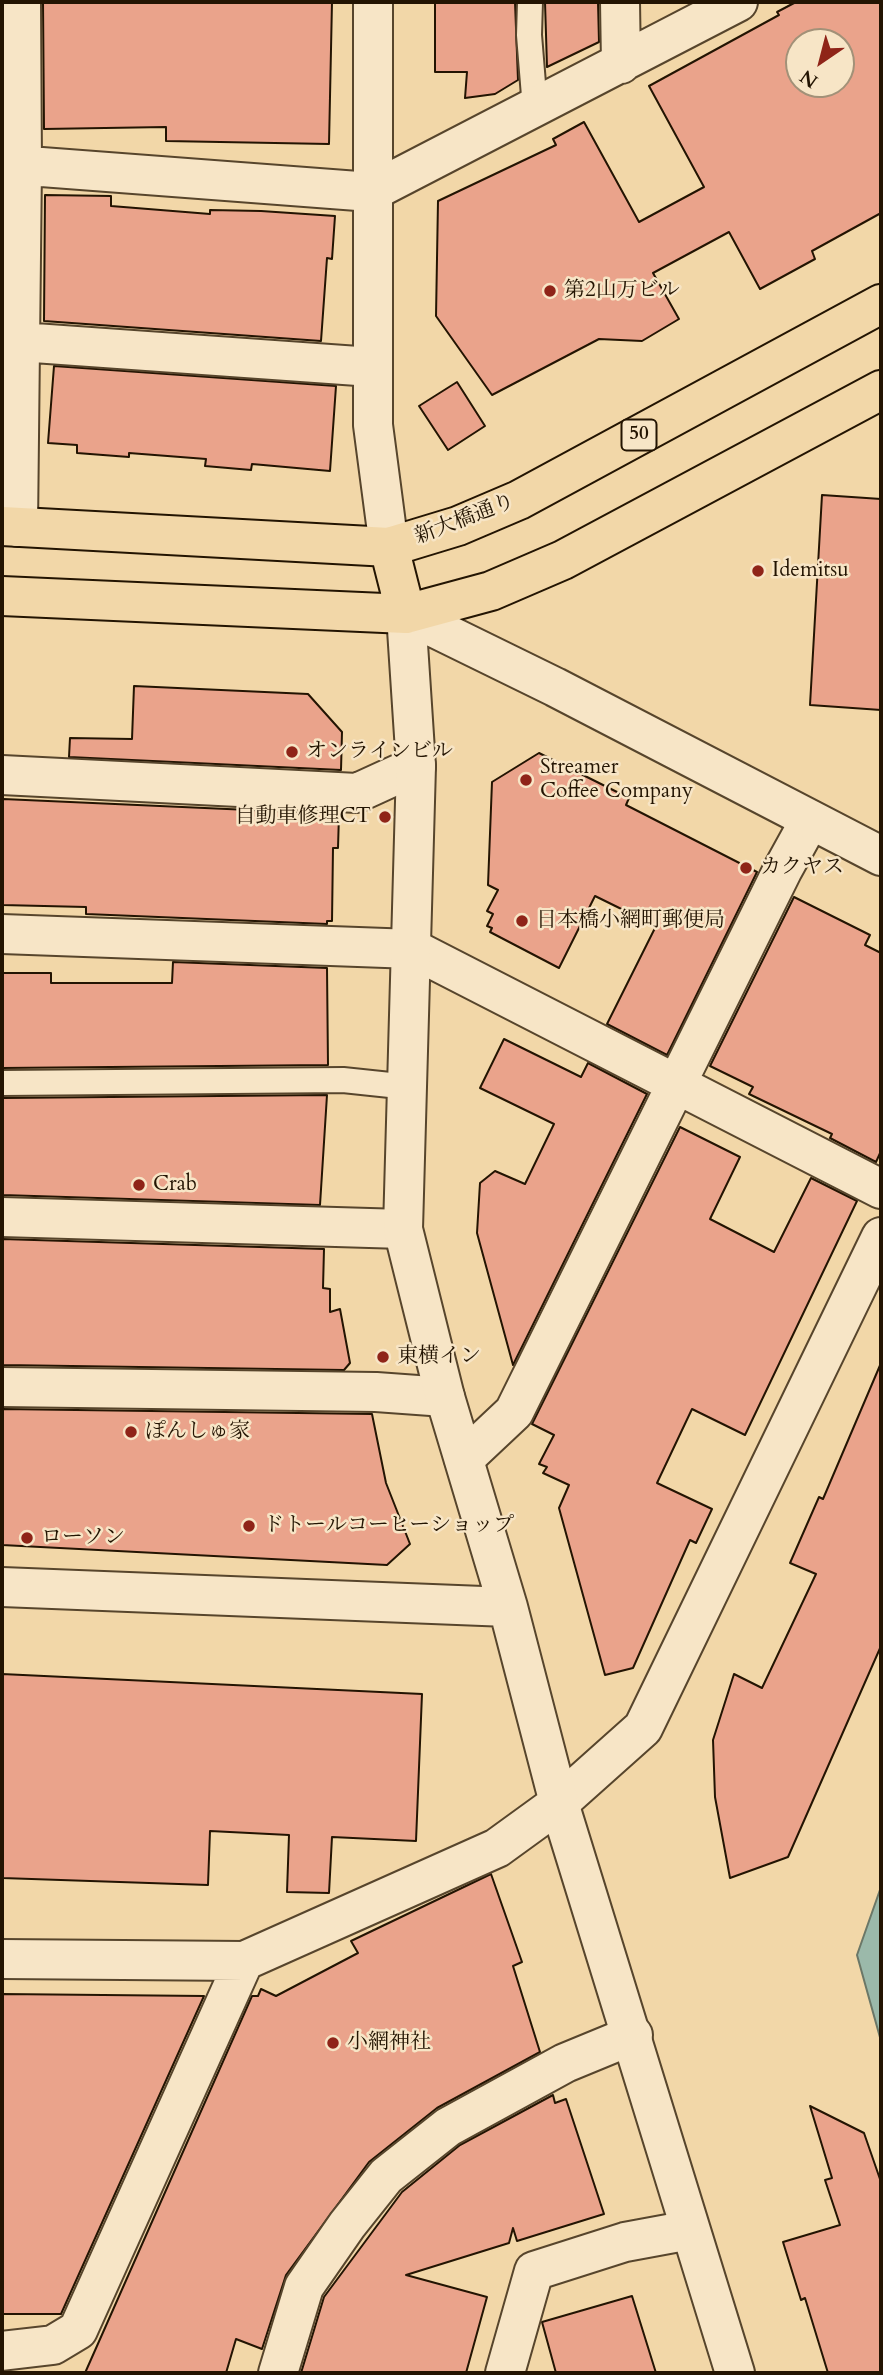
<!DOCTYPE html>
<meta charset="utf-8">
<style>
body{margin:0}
#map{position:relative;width:883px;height:2375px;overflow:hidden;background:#f2d7a8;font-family:Cardo,serif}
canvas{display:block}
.frame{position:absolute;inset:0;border:4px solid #231402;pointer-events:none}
.north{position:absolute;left:785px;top:28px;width:70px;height:70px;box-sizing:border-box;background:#f7e5c6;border:2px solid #a29178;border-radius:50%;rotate:215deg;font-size:19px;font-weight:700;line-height:28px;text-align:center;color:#231402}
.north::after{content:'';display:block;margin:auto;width:24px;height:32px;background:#8f2418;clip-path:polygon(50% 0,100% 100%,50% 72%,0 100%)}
</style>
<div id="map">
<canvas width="883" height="2375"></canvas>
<div class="frame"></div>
<div class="north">N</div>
</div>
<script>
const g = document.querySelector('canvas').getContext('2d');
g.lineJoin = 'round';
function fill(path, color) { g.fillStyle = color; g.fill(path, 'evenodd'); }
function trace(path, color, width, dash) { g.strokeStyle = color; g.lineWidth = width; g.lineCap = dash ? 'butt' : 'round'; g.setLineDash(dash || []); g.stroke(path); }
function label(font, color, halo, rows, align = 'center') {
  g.font = font + ' Cardo,"Noto Serif JP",serif'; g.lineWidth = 5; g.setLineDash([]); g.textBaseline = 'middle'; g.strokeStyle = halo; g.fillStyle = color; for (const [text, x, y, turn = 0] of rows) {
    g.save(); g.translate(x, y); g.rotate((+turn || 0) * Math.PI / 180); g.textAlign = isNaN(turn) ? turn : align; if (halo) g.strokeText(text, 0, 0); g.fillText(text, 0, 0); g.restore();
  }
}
const water = new Path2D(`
 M 881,1887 L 881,2041 L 857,1955 Z`);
fill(water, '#9bb9aa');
trace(water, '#6b7767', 2);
const building = new Path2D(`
 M 43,2 L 332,2 L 329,144 L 166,141 L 166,127 L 44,129 Z
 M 435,2 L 515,2 L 518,80 L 495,94 L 465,98 L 467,72 L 435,72 Z
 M 545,2 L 598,2 L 599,42 L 547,67 Z
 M 796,2 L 881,2 L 881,213 L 812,251 L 815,259 L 760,289 L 729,232 L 653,273 L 679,319 L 642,341 L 599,339 L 492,395 L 436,316 L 438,201 L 556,145 L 553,139 L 584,122 L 639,222 L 704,187 L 649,86 L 779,15 L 777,12 ZM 799,42 L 841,42 L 841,84 L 799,84 Z
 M 45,195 L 111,196 L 111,206 L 210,214 L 210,210 L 261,211 L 335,216 L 332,259 L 327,258 L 321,341 L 44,321 Z
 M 54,366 L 336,386 L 330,471 L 252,464 L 251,470 L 205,466 L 206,459 L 129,453 L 129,457 L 77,453 L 77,445 L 48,443 Z
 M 457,382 L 485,426 L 448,450 L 419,406 Z
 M 822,495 L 881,499 L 881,710 L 810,705 Z
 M 134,686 L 308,694 L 342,732 L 341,770 L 69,757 L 70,738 L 132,739 Z
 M 539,753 L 629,798 L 626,805 L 757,872 L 667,1055 L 607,1024 L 656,926 L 595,896 L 559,968 L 490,932 L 492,928 L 487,926 L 493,914 L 487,911 L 498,890 L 488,885 L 492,782 Z
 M 3,799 L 339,814 L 338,848 L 333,848 L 332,921 L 327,921 L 327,924 L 86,914 L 86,907 L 2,905 Z
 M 794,897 L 870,935 L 865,945 L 881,953 L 881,1151 L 876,1162 L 830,1138 L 832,1134 L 749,1094 L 753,1087 L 710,1066 Z
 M 173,962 L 327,968 L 328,1065 L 2,1068 L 2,973 L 51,973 L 51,983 L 172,983 Z
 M 504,1039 L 581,1077 L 588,1063 L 647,1094 L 513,1365 L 477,1233 L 480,1183 L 495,1171 L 525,1184 L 554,1124 L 480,1088 Z
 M 327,1095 L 320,1205 L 2,1195 L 3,1098 Z
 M 680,1127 L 740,1157 L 710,1219 L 774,1252 L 811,1178 L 857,1201 L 745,1435 L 692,1409 L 657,1483 L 712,1509 L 696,1543 L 690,1540 L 633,1668 L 605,1675 L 559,1508 L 569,1485 L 543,1473 L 547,1467 L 539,1464 L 554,1435 L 532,1424 Z
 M 2,1239 L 324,1249 L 323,1288 L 330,1289 L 330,1312 L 340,1309 L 350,1363 L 344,1370 L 3,1365 Z
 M 881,1363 L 881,1646 L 788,1857 L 730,1878 L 715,1797 L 713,1740 L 734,1674 L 762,1688 L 816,1574 L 790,1563 L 819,1497 L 823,1499 Z
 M 2,1409 L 372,1414 L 386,1483 L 410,1544 L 387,1565 L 2,1545 Z
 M 2,1674 L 422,1694 L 416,1841 L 332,1837 L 329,1893 L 287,1892 L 289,1835 L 210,1831 L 208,1885 L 2,1878 Z
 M 491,1874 L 522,1962 L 513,1966 L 540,2052 L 437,2108 L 369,2162 L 286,2275 L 262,2349 L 236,2339 L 226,2373 L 85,2373 L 252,1996 L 258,1996 L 261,1989 L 276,1996 L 358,1953 L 351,1941 Z
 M 2,1994 L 204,1996 L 61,2314 L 2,2314 Z
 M 553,2095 L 555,2103 L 566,2099 L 604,2214 L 517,2241 L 513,2228 L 509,2243 L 406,2275 L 487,2297 L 466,2373 L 301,2373 L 324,2297 L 402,2192 L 460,2145 Z
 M 810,2106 L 864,2133 L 881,2182 L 881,2373 L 828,2373 L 805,2298 L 801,2300 L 783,2242 L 840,2225 L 825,2180 L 832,2178 Z
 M 632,2296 L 656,2373 L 556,2373 L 542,2322 Z`);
fill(building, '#eaa38b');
trace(building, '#231402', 2);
const service = new Path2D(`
 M 530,2 L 529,35 L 535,108
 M 2,1083 L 343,1080 L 409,1087`);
const minor = new Path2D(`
 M 620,2 L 621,64
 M 2,164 L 371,192 L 738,2
 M 20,342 L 372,367
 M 18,527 L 22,165 L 21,2
 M 2,775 L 357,793 L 416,766
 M 2,934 L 413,949 L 881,1189
 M 2,1217 L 403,1229
 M 2,1387 L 376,1392 L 445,1397
 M 464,1459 L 514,1412 L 783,869 L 810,820
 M 559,1803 L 643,1728 L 881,1237
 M 278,2373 L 304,2287 L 347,2225 L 386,2176 L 448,2127 L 565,2063 L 633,2035
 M 505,2373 L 534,2271 L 625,2242 L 690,2230`);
const tertiary = new Path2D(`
 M 373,2 L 373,425 L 389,547
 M 406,614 L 416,766 L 403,1229 L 445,1397 L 508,1607 L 559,1803 L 735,2373
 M 406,614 L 555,687 L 881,856
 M 2,1587 L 508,1607
 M 2,1959 L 244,1961 L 497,1848 L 559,1803
 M 2,2351 L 53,2345 L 78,2330 L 244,1961`);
const primary = new Path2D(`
 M 2,526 L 389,547 L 458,526 L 519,500 L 881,304
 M 389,547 L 406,614
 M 2,596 L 406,614 L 491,591 L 563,560 L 881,390`);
trace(service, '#57452c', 28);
trace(minor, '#57452c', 42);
trace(tertiary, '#57452c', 42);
trace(primary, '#231402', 42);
trace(service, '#f7e5c6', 24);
trace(minor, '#f7e5c6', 38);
trace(tertiary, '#f7e5c6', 38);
trace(primary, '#f2d7a8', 38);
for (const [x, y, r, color] of [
 [550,291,7,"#8f2418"],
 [758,571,7,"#8f2418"],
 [292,752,7,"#8f2418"],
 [526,780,7,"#8f2418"],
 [385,817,7,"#8f2418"],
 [746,868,7,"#8f2418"],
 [522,921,7,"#8f2418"],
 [139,1185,7,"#8f2418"],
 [383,1357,7,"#8f2418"],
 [131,1432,7,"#8f2418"],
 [249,1526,7,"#8f2418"],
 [27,1538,7,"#8f2418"],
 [333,2043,7,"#8f2418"]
]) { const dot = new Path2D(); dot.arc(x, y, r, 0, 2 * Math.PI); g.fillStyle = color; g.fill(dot); trace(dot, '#f7e5c6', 2.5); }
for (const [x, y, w] of [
 [639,435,35]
]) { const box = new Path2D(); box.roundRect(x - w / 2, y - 15.5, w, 31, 5); g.fillStyle = '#f7e5c6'; g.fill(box); trace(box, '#231402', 2); }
label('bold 19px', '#231402', null, [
 ["50",639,435]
]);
label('21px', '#231402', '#f7e5c6', [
 ["第2山万ビル",564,291],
 ["Idemitsu",772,571],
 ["オンラインビル",306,752],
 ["Streamer",540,768],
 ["Coffee Company",540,792],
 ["自動車修理CT",371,817,"right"],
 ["カクヤス",760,868],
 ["日本橋小網町郵便局",536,921],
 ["Crab",153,1185],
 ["東横イン",397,1357],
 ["ぽんしゅ家",145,1432],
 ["ドトールコーヒーショップ",263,1526],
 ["ローソン",41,1538],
 ["小網神社",347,2043]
], 'left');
label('21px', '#231402', '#f7e5c6', [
 ["新大橋通り",465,520,-21]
]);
</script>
